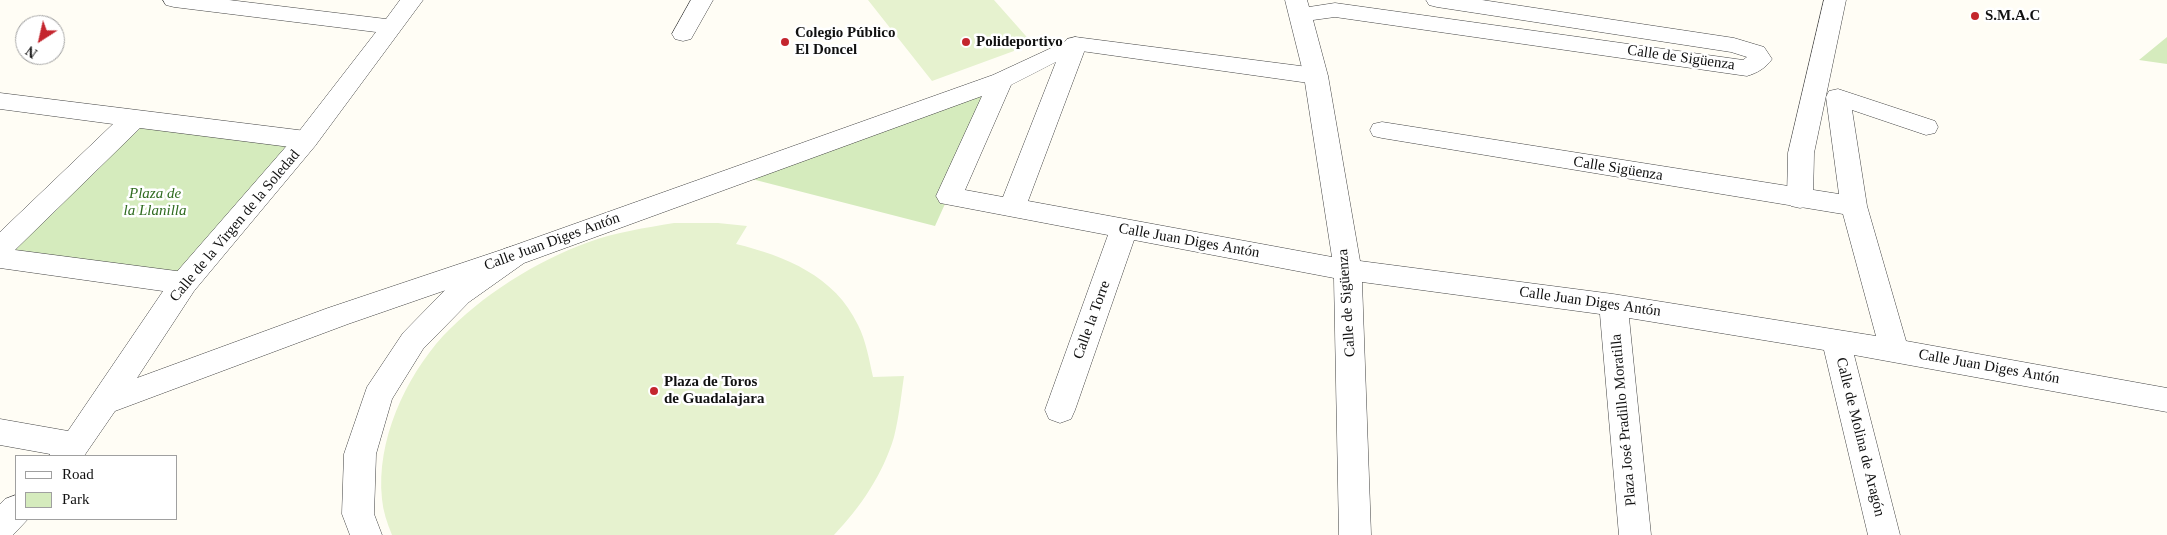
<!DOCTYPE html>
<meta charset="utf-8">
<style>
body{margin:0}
#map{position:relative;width:2167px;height:535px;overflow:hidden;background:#fffdf5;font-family:Georgia,serif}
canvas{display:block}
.legend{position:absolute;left:15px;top:455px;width:162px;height:65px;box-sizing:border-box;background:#fff;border:1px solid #a0a0a0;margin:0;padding:6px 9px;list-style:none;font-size:15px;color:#111}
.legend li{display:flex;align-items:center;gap:10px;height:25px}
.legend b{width:25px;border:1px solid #a0a0a0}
.north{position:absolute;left:15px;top:15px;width:50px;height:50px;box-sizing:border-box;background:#fff;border:1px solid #a0a0a0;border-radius:50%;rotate:215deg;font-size:14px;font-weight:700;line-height:20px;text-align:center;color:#111}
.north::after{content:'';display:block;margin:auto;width:18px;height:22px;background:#c4262e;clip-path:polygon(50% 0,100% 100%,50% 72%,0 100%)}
</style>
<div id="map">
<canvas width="2167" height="535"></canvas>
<ul class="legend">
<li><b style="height:6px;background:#fff"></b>Road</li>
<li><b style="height:14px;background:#d5ebbd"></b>Park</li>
</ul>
<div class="north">N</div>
</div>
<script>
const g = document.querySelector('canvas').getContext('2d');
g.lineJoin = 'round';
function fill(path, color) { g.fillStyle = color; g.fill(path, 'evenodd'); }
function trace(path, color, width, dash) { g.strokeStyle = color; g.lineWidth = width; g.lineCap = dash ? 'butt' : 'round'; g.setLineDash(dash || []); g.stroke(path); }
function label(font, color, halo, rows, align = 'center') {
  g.font = font + ' Georgia,serif'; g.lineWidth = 5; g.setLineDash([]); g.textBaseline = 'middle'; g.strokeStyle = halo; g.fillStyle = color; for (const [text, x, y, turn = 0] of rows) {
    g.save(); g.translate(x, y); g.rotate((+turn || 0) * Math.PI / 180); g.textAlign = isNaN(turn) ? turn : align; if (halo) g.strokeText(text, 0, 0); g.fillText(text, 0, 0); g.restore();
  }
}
fill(new Path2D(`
 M 2167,37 L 2167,64 L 2139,60 Z
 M 1001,80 L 935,226 L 740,176 Z
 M 134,119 L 306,140 L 184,283 L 0,248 Z`), '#d5ebbd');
fill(new Path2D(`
 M 868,0 L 994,0 L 1033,44 L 932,81 Z
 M 674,223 L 718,223 L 747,226 L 736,244 C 785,256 835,276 858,325 C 866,341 869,359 873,377 L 904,376 C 901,397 899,417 894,437 C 883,474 860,508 834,535 L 392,535 C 387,523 383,511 382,499 C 376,441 405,378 443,336 C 482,295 536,261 589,242 C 616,232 645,228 674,223 Z`), '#e6f2cf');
const pedestrian = new Path2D(`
 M 1824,0 L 1846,0 L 1814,153 L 1813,199 L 1809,206 L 1800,208 L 1791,206 L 1787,199 L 1788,153 Z
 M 1075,37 L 1316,68 L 1324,71 L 1328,76 L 1324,81 L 1316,84 L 1067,49 L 1063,44 L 1067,39 Z
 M 0,93 L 306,131 L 315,134 L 318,140 L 315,146 L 306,149 L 140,128 L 15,250 L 184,272 L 194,275 L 198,283 L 194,291 L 184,294 L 0,268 L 0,232 L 113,124 L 0,109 Z
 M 514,246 L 524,249 L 528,256 L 524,263 L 469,302 L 423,349 L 392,399 L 376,454 L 374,514 L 382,535 L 350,535 L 342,514 L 344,454 L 367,387 L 403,333 L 449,286 L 504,249 Z`);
const minor = new Path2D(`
 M 163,0 L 229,0 L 386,19 L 400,0 L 423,0 L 315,146 L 194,291 L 137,378 L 328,308 L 504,249 L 993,75 L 1075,37 L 1083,39 L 1087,44 L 1028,201 L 1332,257 L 1304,76 L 1285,0 L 1307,0 L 1309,7 L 1335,3 L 1743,60 L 1747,57 L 1731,52 L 1437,7 L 1429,5 L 1426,0 L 1482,0 L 1734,38 L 1764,47 L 1772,59 C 1766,68 1757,73 1747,76 L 1335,17 L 1313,20 L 1328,76 L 1360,261 L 1613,294 L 1876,336 L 1843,214 L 1382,138 L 1373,136 L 1370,130 L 1373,124 L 1382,122 L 1839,194 L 1826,97 L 1829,91 L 1838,89 L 1935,121 L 1938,127 L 1935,133 L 1926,135 L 1852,110 L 1867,206 L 1906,341 L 2167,388 L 2167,412 L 1854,355 L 1900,535 L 1868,535 L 1824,350 L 1629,318 L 1651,535 L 1619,535 L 1600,314 L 1362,282 L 1371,535 L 1339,535 L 1334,278 L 1134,240 L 1075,410 L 1071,419 L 1060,423 L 1049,419 L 1045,410 L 1108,235 L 940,203 L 936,196 L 982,96 L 524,263 L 348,324 L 115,411 L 84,456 L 50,456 L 50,454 L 0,445 L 0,419 L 68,431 L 174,275 L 297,134 L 376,32 L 174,7 L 166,5 ZM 1056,62 L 1003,197 L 965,190 L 1011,85 Z
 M 691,0 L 713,0 L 691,39 L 683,41 L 675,39 L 672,34 Z
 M 16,495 L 16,519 L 28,519 L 13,535 L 0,535 L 0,504 L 5,499 Z`);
trace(pedestrian, '#444', 1);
trace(minor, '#444', 1);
fill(pedestrian, '#fff');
fill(minor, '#fff');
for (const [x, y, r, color] of [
 [1975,16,5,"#c4262e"],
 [785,42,5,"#c4262e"],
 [966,42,5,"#c4262e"],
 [654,391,5,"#c4262e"]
]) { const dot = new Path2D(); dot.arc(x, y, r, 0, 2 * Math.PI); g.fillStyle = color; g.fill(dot); trace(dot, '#fff', 2); }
label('bold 15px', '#111', '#fff', [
 ["S.M.A.C",1985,16],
 ["Colegio Público",795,33],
 ["El Doncel",795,50],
 ["Polideportivo",976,42],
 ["Plaza de Toros",664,382],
 ["de Guadalajara",664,399]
], 'left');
label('15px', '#111', '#fff', [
 ["Calle de Sigüenza",1681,58,8],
 ["Calle Sigüenza",1618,169,9],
 ["Calle de la Virgen de la Soledad",235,226,-50],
 ["Calle Juan Diges Antón",1189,241,10],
 ["Calle Juan Diges Antón",552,242,-20],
 ["Calle Juan Diges Antón",1590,302,8],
 ["Calle de Sigüenza",1347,303,-94],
 ["Calle la Torre",1092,320,-70],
 ["Calle Juan Diges Antón",1989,367,10],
 ["Plaza José Pradillo Moratilla",1624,420,-95],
 ["Calle de Molina de Aragón",1860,437,76]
]);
label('italic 15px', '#2f6b1f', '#fff', [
 ["Plaza de",155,194],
 ["la Llanilla",155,211]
]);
</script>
